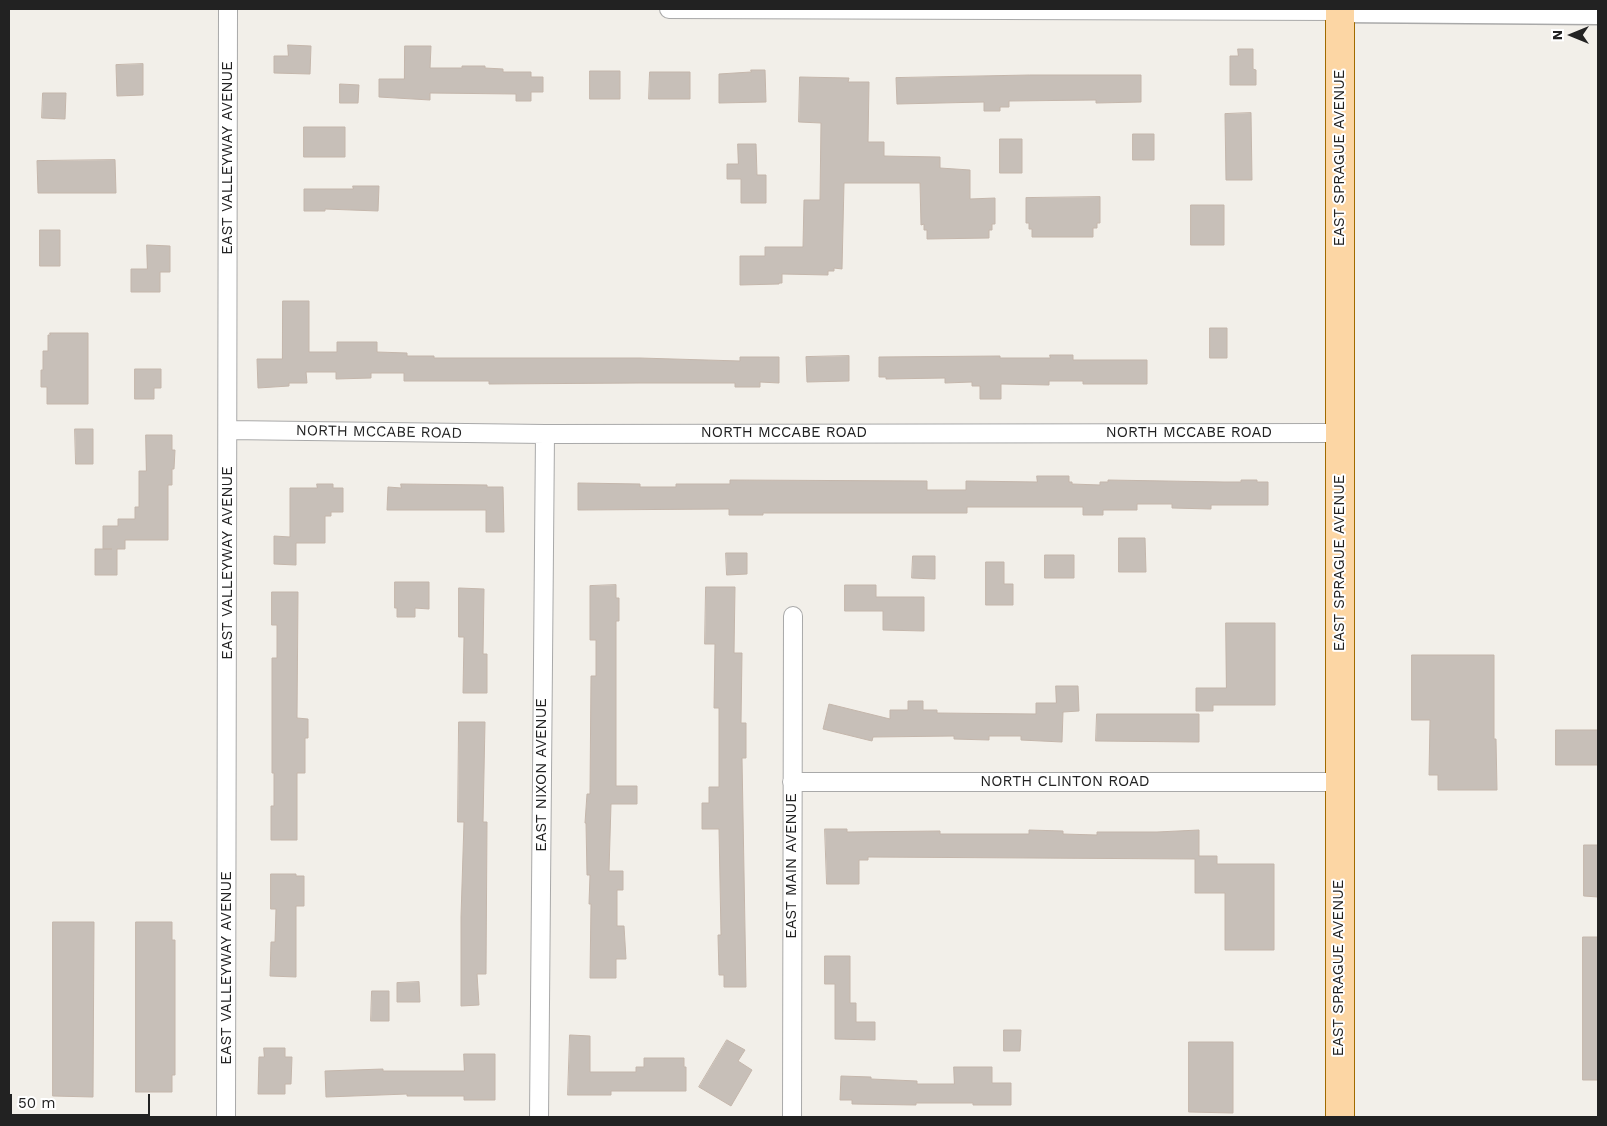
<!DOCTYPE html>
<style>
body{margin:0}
#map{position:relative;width:1607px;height:1126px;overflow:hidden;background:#f2efe9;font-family:"Work Sans",sans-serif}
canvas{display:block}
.frame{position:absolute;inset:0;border:10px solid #222;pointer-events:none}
.north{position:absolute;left:1547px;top:10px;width:50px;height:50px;-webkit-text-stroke:4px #fff;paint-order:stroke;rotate:270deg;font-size:14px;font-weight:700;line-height:20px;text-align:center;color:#222}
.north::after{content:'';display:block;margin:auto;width:18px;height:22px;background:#222;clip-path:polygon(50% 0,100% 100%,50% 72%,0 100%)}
.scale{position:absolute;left:10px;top:1094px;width:140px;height:22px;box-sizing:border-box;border:2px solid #222;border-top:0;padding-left:6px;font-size:15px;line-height:18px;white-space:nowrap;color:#222;-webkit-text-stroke:4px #fff;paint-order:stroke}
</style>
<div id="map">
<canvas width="1607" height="1126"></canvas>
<div class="frame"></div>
<div class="north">N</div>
<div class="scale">50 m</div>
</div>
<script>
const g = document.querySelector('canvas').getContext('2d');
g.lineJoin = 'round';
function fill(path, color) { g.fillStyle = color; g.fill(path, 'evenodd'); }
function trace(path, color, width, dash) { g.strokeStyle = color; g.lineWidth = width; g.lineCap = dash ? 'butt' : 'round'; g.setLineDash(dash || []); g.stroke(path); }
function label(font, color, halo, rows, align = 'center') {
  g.font = font + ' "Work Sans",sans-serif'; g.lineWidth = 4; g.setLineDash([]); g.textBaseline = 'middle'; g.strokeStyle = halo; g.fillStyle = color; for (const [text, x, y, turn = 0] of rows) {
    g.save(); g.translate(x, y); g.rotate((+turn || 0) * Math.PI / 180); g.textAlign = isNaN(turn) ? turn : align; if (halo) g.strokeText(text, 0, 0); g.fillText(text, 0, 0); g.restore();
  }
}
const building = new Path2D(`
 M 288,45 L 311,46 L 310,74 L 274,73 L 274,56 L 288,56 Z
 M 405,46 L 431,46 L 430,68 L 462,68 L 462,66 L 485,66 L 485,68 L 503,69 L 503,72 L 531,72 L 531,77 L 543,77 L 543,92 L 531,92 L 531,101 L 516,101 L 516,94 L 430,93 L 430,100 L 379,97 L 379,79 L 404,79 Z
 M 1238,49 L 1253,49 L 1253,69 L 1256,70 L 1256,85 L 1230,85 L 1230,56 L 1238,56 Z
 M 143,64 L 143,95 L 117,96 L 116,65 Z
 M 751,70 L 765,70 L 766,102 L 719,103 L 719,74 L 751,72 Z
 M 590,71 L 620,71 L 620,99 L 590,99 Z
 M 650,72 L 690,72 L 690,99 L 649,99 Z
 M 1030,75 L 1141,75 L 1141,102 L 1096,103 L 1096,100 L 1009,101 L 1009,107 L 1000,107 L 1000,111 L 984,111 L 984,102 L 897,104 L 896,78 Z
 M 800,77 L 849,78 L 848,82 L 869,82 L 868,142 L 884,142 L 884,156 L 940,157 L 940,168 L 970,170 L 970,199 L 995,198 L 995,224 L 992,224 L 992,230 L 989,230 L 989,238 L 927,239 L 927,230 L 924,230 L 924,224 L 921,225 L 920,183 L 844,183 L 842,269 L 834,268 L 834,271 L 828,271 L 828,275 L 782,274 L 782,283 L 779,283 L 779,284 L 740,285 L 740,256 L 765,256 L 765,247 L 803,247 L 804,200 L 820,200 L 821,123 L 799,122 Z
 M 340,84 L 359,85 L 358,103 L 340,103 Z
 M 43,93 L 66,93 L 65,119 L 42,118 Z
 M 1251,113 L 1252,180 L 1226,180 L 1225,114 Z
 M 304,127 L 345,127 L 345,157 L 304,157 Z
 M 1133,134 L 1154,134 L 1154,160 L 1133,160 Z
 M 1000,139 L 1022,139 L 1022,173 L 1000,173 Z
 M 738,144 L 756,144 L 757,175 L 766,175 L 766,203 L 741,203 L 741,179 L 727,179 L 727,164 L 738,164 Z
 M 115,160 L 116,193 L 38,193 L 37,161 Z
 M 353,186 L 379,186 L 378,211 L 325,209 L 325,211 L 304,211 L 304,189 L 353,189 Z
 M 1100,197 L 1100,223 L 1097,223 L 1097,228 L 1093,228 L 1093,237 L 1032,237 L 1032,229 L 1029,229 L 1029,223 L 1026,223 L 1026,198 Z
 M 1191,205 L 1224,205 L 1224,245 L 1191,245 Z
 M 40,230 L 60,230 L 60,266 L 40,266 Z
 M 147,245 L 170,246 L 170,272 L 160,272 L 160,292 L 131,292 L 131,269 L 147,269 Z
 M 283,301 L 309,301 L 309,352 L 337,352 L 337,342 L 377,342 L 377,352 L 407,353 L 407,356 L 434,356 L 434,358 L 640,358 L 740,361 L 740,357 L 779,357 L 779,383 L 760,382 L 760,387 L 735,387 L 735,383 L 640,383 L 489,384 L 489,381 L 404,381 L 404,373 L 371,373 L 371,378 L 336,379 L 336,372 L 306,372 L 307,383 L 289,383 L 289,386 L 258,388 L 257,359 L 282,359 Z
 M 1210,328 L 1227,328 L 1227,358 L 1210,358 Z
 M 50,333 L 88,333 L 88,404 L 47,404 L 47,387 L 41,387 L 41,370 L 43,370 L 43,351 L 48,351 L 48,335 L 50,335 Z
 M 1050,355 L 1073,355 L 1073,360 L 1147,360 L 1147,384 L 1083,384 L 1083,381 L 1049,381 L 1049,385 L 1001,384 L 1001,399 L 980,399 L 980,386 L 972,386 L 972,382 L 945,383 L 945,378 L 886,379 L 886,377 L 879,377 L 879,357 L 1000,356 L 1000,358 L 1050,358 Z
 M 849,356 L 849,381 L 807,382 L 806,357 Z
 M 135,369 L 161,369 L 161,388 L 154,388 L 154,399 L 135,399 Z
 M 75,429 L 93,429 L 93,464 L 76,464 Z
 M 146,435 L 172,435 L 172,450 L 175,450 L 174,469 L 172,469 L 172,485 L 168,485 L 168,540 L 125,540 L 125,549 L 117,549 L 117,575 L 95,575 L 95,549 L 112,549 L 103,549 L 103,526 L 118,526 L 118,519 L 135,519 L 135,507 L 139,507 L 139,471 L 146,471 Z
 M 1037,476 L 1069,476 L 1069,482 L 1072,482 L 1072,484 L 1100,485 L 1100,482 L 1108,482 L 1108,480 L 1224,482 L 1241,482 L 1241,480 L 1257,480 L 1257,482 L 1268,482 L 1268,505 L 1211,505 L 1211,509 L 1172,508 L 1172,504 L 1137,504 L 1137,510 L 1103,510 L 1103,515 L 1083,515 L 1083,507 L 967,507 L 967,513 L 763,513 L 763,515 L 729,515 L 729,509 L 578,510 L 578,483 L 640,484 L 640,487 L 676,487 L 676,484 L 730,484 L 730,480 L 927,481 L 927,490 L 966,490 L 966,481 L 1037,482 Z
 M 317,484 L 333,484 L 333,488 L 343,488 L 343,512 L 331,512 L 331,516 L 325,516 L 325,543 L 296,543 L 296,565 L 274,564 L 274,536 L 290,537 L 290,488 L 317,488 Z
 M 401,484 L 487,485 L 487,487 L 503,487 L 504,532 L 486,532 L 486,510 L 387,510 L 388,487 L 401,488 Z
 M 1119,538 L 1145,538 L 1146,572 L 1119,572 Z
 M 726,553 L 747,553 L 747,574 L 727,575 Z
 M 1045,555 L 1074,555 L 1074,578 L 1045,578 Z
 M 913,556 L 935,556 L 935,579 L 912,578 Z
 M 986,562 L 1004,562 L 1004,584 L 1013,584 L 1013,605 L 986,605 Z
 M 395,582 L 429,582 L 429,609 L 415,608 L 415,617 L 397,617 L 397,608 L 395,608 Z
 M 616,585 L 616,598 L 619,598 L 619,621 L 616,621 L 616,786 L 637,786 L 637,804 L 611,804 L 609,871 L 623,871 L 623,890 L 617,890 L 617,926 L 624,926 L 626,959 L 616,959 L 616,978 L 590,978 L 591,904 L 589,904 L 590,875 L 587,875 L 586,823 L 585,823 L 587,794 L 590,794 L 591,676 L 596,676 L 596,640 L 590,640 L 590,586 Z
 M 845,585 L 876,585 L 876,597 L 924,597 L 924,631 L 883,630 L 883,611 L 845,611 Z
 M 706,587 L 735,587 L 734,653 L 742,653 L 741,723 L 746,723 L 746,758 L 742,758 L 746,987 L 724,987 L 724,975 L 719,975 L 718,935 L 721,935 L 719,829 L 702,829 L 702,803 L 709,803 L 709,787 L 719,787 L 719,708 L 714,708 L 715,644 L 705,644 Z
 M 459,588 L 484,589 L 483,654 L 487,654 L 487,693 L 463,693 L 464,637 L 459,637 Z
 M 272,592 L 298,592 L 297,718 L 308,719 L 308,738 L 305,738 L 305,773 L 297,773 L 297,840 L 271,840 L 271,806 L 274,806 L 274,773 L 272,773 L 272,658 L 277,658 L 277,625 L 272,625 Z
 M 1226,623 L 1275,623 L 1275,705 L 1213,705 L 1213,711 L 1196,711 L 1196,688 L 1226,688 Z
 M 1412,655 L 1494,655 L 1494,739 L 1496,739 L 1497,790 L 1438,790 L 1438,775 L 1429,775 L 1430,720 L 1412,720 Z
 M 1056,686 L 1078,686 L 1079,711 L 1063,712 L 1062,742 L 1021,740 L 1021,736 L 989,736 L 989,740 L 954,739 L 954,736 L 873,737 L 872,741 L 823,729 L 829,704 L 890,719 L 890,710 L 908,710 L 908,701 L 923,701 L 923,710 L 937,710 L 937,713 L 1036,714 L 1036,703 L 1056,703 Z
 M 1097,714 L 1199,714 L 1199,742 L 1096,741 Z
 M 459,722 L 485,722 L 483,822 L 487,822 L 486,974 L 477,974 L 479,1005 L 461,1006 L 461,917 L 464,822 L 458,822 Z
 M 1556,730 L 1598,730 L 1598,765 L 1556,765 Z
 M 825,829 L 847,829 L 847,832 L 940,831 L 940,834 L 1029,834 L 1029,830 L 1063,831 L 1063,834 L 1097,835 L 1097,832 L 1157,832 L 1199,830 L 1199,856 L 1217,856 L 1217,864 L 1274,864 L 1274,950 L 1225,950 L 1225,893 L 1195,893 L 1195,859 L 868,857 L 868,860 L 859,860 L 859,884 L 827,884 Z
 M 1584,845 L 1598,845 L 1598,897 L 1584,896 Z
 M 271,874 L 296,874 L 296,876 L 304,876 L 304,906 L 296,906 L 296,977 L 270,976 L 271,942 L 275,942 L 276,909 L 271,909 Z
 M 53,922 L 94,922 L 93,1097 L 53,1096 Z
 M 136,922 L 172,922 L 172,940 L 175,940 L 175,1075 L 172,1075 L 172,1092 L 136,1092 Z
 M 1583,937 L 1598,937 L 1598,1080 L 1583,1080 Z
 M 825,956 L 850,956 L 850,1003 L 856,1003 L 856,1022 L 875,1022 L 875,1040 L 835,1039 L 835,984 L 825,984 Z
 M 419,982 L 420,1002 L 397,1002 L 397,983 Z
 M 372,991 L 389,991 L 389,1021 L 371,1021 Z
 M 1004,1030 L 1021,1030 L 1020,1051 L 1004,1051 Z
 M 570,1035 L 590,1036 L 590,1072 L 636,1072 L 636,1067 L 644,1067 L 644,1058 L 684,1058 L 684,1067 L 686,1067 L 686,1091 L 611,1091 L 611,1095 L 568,1095 Z
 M 727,1040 L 745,1050 L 738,1061 L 752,1070 L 731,1106 L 699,1087 Z
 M 1189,1042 L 1233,1042 L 1233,1113 L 1189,1112 Z
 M 264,1048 L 285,1048 L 285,1057 L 292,1057 L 291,1084 L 285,1084 L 285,1094 L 258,1094 L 259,1057 L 264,1057 Z
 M 464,1054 L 495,1054 L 495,1100 L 464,1100 L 464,1096 L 407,1096 L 407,1094 L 326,1097 L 325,1071 L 383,1069 L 383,1071 L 464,1071 Z
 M 954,1067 L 992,1067 L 992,1083 L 1011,1083 L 1011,1105 L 973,1105 L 973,1103 L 916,1103 L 916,1105 L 852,1104 L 852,1100 L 840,1100 L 841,1076 L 871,1077 L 871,1079 L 917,1081 L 917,1084 L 954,1084 Z`);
fill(building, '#c7bfb8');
trace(building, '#c4b6ab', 1);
const minor = new Path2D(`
 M 669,9 L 1340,11
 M 228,430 L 545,434 L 1340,433
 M 792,782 L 1339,782
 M 226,1117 L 228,9
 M 539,1117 L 545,434
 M 792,1117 L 793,616`);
const tertiary = new Path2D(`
 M 1340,11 L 1598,13`);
const primary = new Path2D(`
 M 1340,1117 L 1340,9`);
trace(minor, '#a9a9a9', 20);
trace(tertiary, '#a9a9a9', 25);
trace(primary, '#a06b00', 30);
trace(minor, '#fff', 18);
trace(tertiary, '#fff', 22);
trace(primary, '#fcd6a4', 28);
label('15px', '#222', '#fff', [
 ["EAST VALLEYWAY AVENUE",228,158,-90],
 ["EAST SPRAGUE AVENUE",1340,158,-90],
 ["NORTH MCCABE ROAD",379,432,1],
 ["NORTH MCCABE ROAD",784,433],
 ["NORTH MCCABE ROAD",1189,433],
 ["EAST VALLEYWAY AVENUE",228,563,-90],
 ["EAST SPRAGUE AVENUE",1340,563,-90],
 ["EAST NIXON AVENUE",542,775,-90],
 ["NORTH CLINTON ROAD",1065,782],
 ["EAST MAIN AVENUE",792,866,-90],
 ["EAST VALLEYWAY AVENUE",227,968,-90],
 ["EAST SPRAGUE AVENUE",1339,968,-90]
]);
</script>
